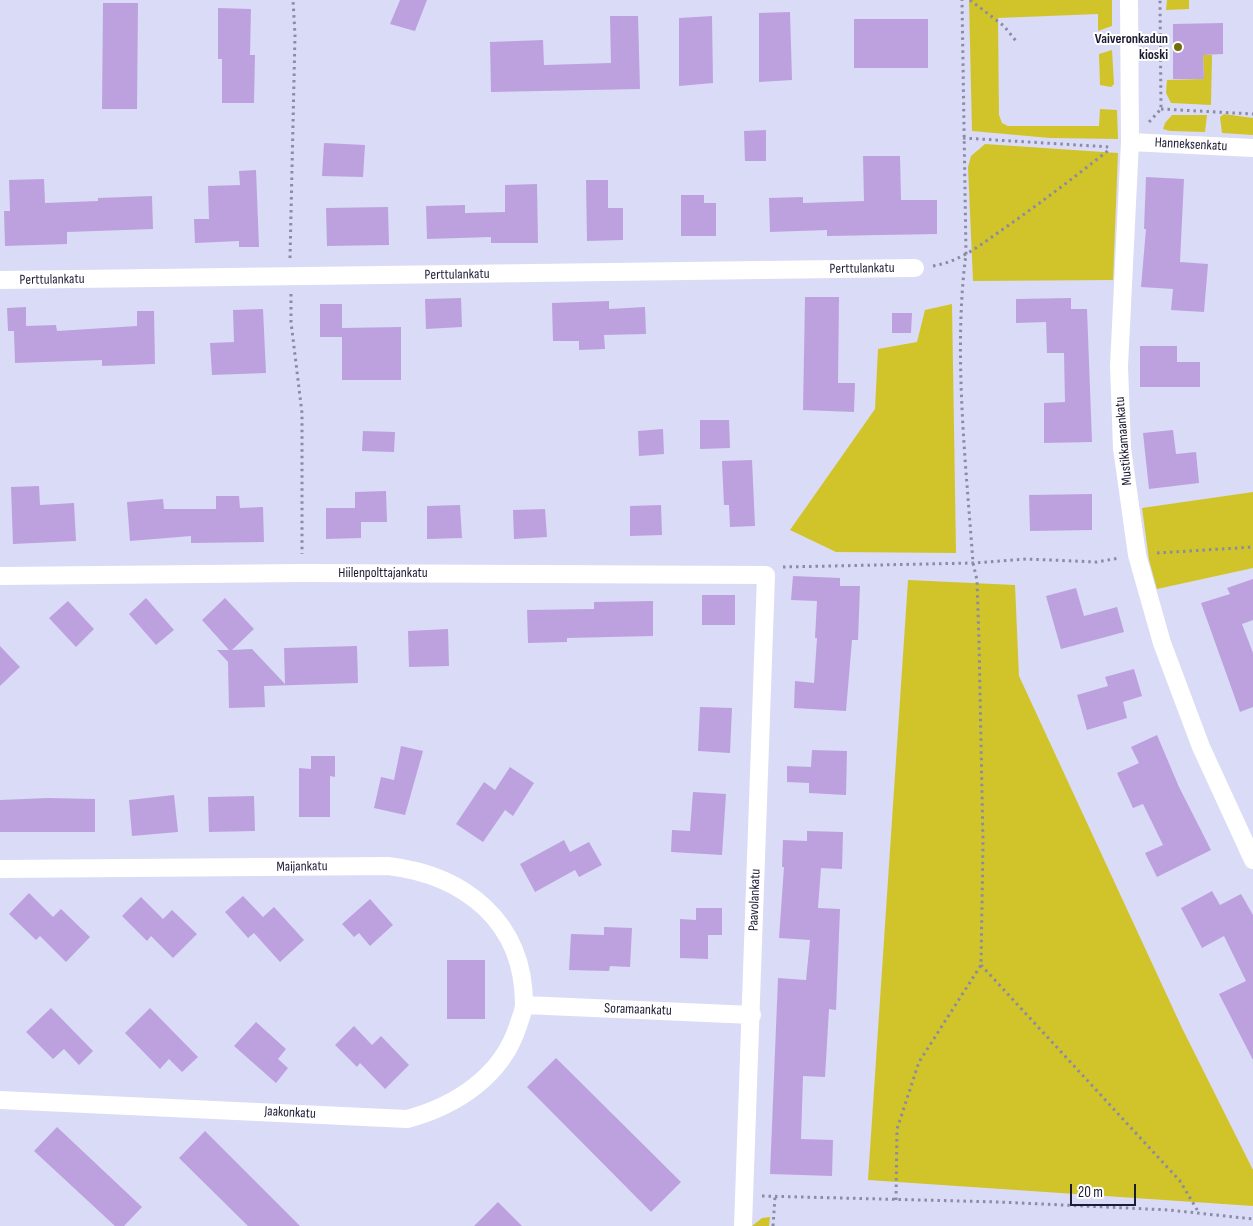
<!DOCTYPE html>
<style>
body{margin:0}
#map{position:relative;width:1253px;height:1226px;overflow:hidden;background:#dadbf6;font-family:"Sofia Sans Condensed",sans-serif}
canvas{display:block}
.scale{position:absolute;left:1070px;top:1184px;width:66px;height:22px;box-sizing:border-box;border:2px solid #1d1c35;border-top:0;padding-left:6px;font-size:15px;line-height:18px;white-space:nowrap;color:#1d1c35;-webkit-text-stroke:4px #fff;paint-order:stroke}
</style>
<div id="map">
<canvas width="1253" height="1226"></canvas>
<div class="scale">20 m</div>
</div>
<script>
const g = document.querySelector('canvas').getContext('2d');
g.lineJoin = 'round';
function fill(path, color) { g.fillStyle = color; g.fill(path, 'evenodd'); }
function trace(path, color, width, dash) { g.strokeStyle = color; g.lineWidth = width; g.lineCap = dash ? 'butt' : 'round'; g.setLineDash(dash || []); g.stroke(path); }
function label(font, color, halo, rows, align = 'center') {
  g.font = font + ' "Sofia Sans Condensed",sans-serif'; g.lineWidth = 4; g.setLineDash([]); g.textBaseline = 'middle'; g.strokeStyle = halo; g.fillStyle = color; for (const [text, x, y, turn = 0] of rows) {
    g.save(); g.translate(x, y); g.rotate((+turn || 0) * Math.PI / 180); g.textAlign = isNaN(turn) ? turn : align; if (halo) g.strokeText(text, 0, 0); g.fillText(text, 0, 0); g.restore();
  }
}
fill(new Path2D(`
 M 969,0 L 1112,0 L 1112,26 L 1098,31 L 1098,14 L 998,18 L 999,115 L 1002,123 L 1008,126 L 1099,126 L 1100,109 L 1117,110 L 1118,139 L 1050,138 L 972,131 Z
 M 1167,0 L 1189,0 L 1189,9 L 1166,10 Z
 M 1112,50 L 1114,84 L 1111,87 L 1100,85 L 1099,54 Z
 M 1203,55 L 1212,55 L 1211,105 L 1171,103 L 1166,93 L 1167,80 L 1204,79 Z
 M 1224,114 L 1253,118 L 1253,135 L 1222,133 L 1220,117 Z
 M 1172,115 L 1207,115 L 1205,132 L 1170,131 L 1163,129 L 1165,123 Z
 M 985,144 L 1118,153 L 1113,280 L 973,281 L 968,167 L 971,156 Z
 M 952,304 L 956,553 L 836,552 L 790,530 L 875,409 L 878,349 L 917,342 L 925,310 Z
 M 1253,492 L 1253,568 L 1157,589 L 1149,560 L 1142,508 Z
 M 908,580 L 1015,585 L 1019,676 L 1182,1028 L 1253,1170 L 1253,1206 L 868,1180 Z
 M 770,1217 L 769,1226 L 752,1226 L 762,1218 Z`), '#d1c42a');
fill(new Path2D(`
 M 400,0 L 427,0 L 415,31 L 390,24 Z
 M 103,3 L 138,3 L 137,109 L 102,109 Z
 M 218,8 L 251,9 L 250,55 L 255,55 L 254,103 L 222,103 L 222,59 L 218,59 Z
 M 790,12 L 792,80 L 759,82 L 759,13 Z
 M 610,16 L 638,16 L 640,89 L 491,92 L 490,42 L 543,40 L 544,65 L 611,63 Z
 M 712,16 L 713,83 L 679,86 L 679,18 Z
 M 854,19 L 928,19 L 928,68 L 854,68 Z
 M 1223,23 L 1223,54 L 1203,55 L 1204,79 L 1173,79 L 1173,24 Z
 M 766,130 L 766,161 L 745,161 L 744,131 Z
 M 324,143 L 365,145 L 363,177 L 322,176 Z
 M 863,156 L 900,156 L 901,200 L 937,200 L 937,234 L 827,236 L 827,230 L 770,232 L 769,198 L 803,197 L 803,203 L 864,201 Z
 M 256,170 L 259,247 L 239,247 L 239,241 L 195,243 L 194,219 L 209,219 L 208,186 L 240,185 L 239,171 Z
 M 1146,177 L 1184,179 L 1180,262 L 1208,264 L 1204,312 L 1171,310 L 1173,289 L 1141,287 L 1146,229 L 1144,229 Z
 M 44,179 L 45,203 L 98,201 L 98,198 L 152,196 L 153,229 L 67,232 L 67,244 L 5,246 L 4,211 L 10,211 L 9,180 Z
 M 586,180 L 608,180 L 608,208 L 623,208 L 623,240 L 587,241 Z
 M 537,184 L 538,243 L 491,243 L 491,237 L 427,239 L 426,206 L 465,205 L 465,213 L 505,212 L 505,185 Z
 M 681,195 L 704,195 L 704,203 L 716,203 L 716,236 L 681,236 Z
 M 388,207 L 389,245 L 327,246 L 326,208 Z
 M 805,297 L 839,297 L 838,383 L 855,383 L 854,412 L 803,410 Z
 M 461,298 L 462,327 L 426,329 L 425,299 Z
 M 1071,298 L 1071,309 L 1087,309 L 1092,442 L 1044,443 L 1044,403 L 1065,402 L 1064,353 L 1047,353 L 1046,322 L 1016,323 L 1016,299 Z
 M 609,301 L 609,309 L 645,307 L 646,334 L 604,335 L 605,349 L 579,350 L 579,341 L 553,341 L 552,303 Z
 M 320,304 L 342,304 L 342,328 L 401,327 L 401,380 L 342,380 L 342,337 L 320,337 Z
 M 26,307 L 26,326 L 56,325 L 57,331 L 137,326 L 137,311 L 154,311 L 155,364 L 102,366 L 102,360 L 15,363 L 14,331 L 8,331 L 7,308 Z
 M 263,309 L 266,373 L 212,375 L 210,343 L 234,342 L 233,310 Z
 M 892,313 L 912,313 L 911,333 L 892,333 Z
 M 1140,346 L 1177,346 L 1177,362 L 1200,362 L 1200,387 L 1140,387 Z
 M 700,420 L 729,420 L 730,448 L 700,449 Z
 M 663,429 L 664,454 L 639,456 L 638,431 Z
 M 1173,430 L 1176,454 L 1196,452 L 1199,483 L 1149,489 L 1143,433 Z
 M 363,431 L 395,432 L 394,452 L 362,451 Z
 M 752,460 L 755,526 L 730,527 L 729,505 L 724,505 L 722,461 Z
 M 39,486 L 40,505 L 74,503 L 76,541 L 13,544 L 11,487 Z
 M 386,491 L 387,522 L 361,522 L 361,538 L 326,539 L 326,508 L 355,508 L 355,492 Z
 M 1092,494 L 1092,530 L 1030,531 L 1029,495 Z
 M 216,496 L 239,496 L 240,508 L 263,507 L 264,542 L 191,543 L 191,536 L 130,541 L 127,502 L 163,499 L 164,509 L 216,509 Z
 M 460,505 L 462,538 L 427,539 L 427,506 Z
 M 661,505 L 662,535 L 630,536 L 630,506 Z
 M 545,509 L 547,537 L 514,539 L 513,510 Z
 M 793,576 L 840,578 L 840,586 L 860,586 L 858,640 L 852,640 L 846,711 L 794,708 L 795,681 L 814,683 L 817,638 L 815,638 L 817,601 L 791,600 Z
 M 1253,579 L 1253,620 L 1242,624 L 1253,653 L 1253,707 L 1240,712 L 1201,603 L 1230,594 L 1227,588 Z
 M 1076,588 L 1084,616 L 1117,607 L 1124,632 L 1061,649 L 1046,596 Z
 M 702,595 L 735,595 L 735,625 L 702,625 Z
 M 146,598 L 174,630 L 156,645 L 129,614 Z
 M 225,598 L 254,629 L 232,650 L 252,649 L 285,684 L 284,648 L 357,646 L 358,683 L 264,686 L 265,707 L 229,708 L 228,662 L 217,650 L 229,650 L 202,620 Z
 M 68,601 L 94,629 L 76,647 L 49,618 Z
 M 653,601 L 653,636 L 567,638 L 567,642 L 528,643 L 527,610 L 594,609 L 594,602 Z
 M 448,629 L 449,666 L 409,667 L 408,631 Z
 M 0,646 L 20,667 L 0,686 Z
 M 1134,669 L 1142,696 L 1123,702 L 1127,718 L 1087,730 L 1077,695 L 1108,686 L 1105,677 Z
 M 700,707 L 732,708 L 730,753 L 698,751 Z
 M 1157,735 L 1179,787 L 1211,850 L 1157,877 L 1145,853 L 1163,845 L 1143,804 L 1133,808 L 1117,773 L 1139,763 L 1131,747 Z
 M 401,746 L 423,751 L 405,815 L 374,808 L 381,777 L 394,780 Z
 M 812,750 L 847,751 L 846,795 L 809,793 L 809,783 L 787,782 L 787,766 L 811,767 Z
 M 311,756 L 335,756 L 335,777 L 330,776 L 330,817 L 299,817 L 299,768 L 311,769 Z
 M 510,767 L 534,783 L 513,816 L 505,810 L 483,842 L 456,824 L 484,782 L 495,790 Z
 M 693,792 L 726,794 L 722,855 L 671,852 L 672,830 L 690,831 Z
 M 174,795 L 178,832 L 132,836 L 129,800 Z
 M 254,796 L 255,831 L 209,832 L 208,797 Z
 M 48,798 L 95,799 L 95,832 L 0,832 L 0,800 Z
 M 807,831 L 843,832 L 842,869 L 821,868 L 818,908 L 840,909 L 836,1010 L 829,1009 L 825,1077 L 803,1076 L 801,1139 L 833,1140 L 832,1176 L 770,1174 L 778,978 L 806,980 L 810,940 L 779,938 L 784,867 L 782,867 L 783,840 L 807,841 Z
 M 564,840 L 570,852 L 589,842 L 602,865 L 579,877 L 575,870 L 535,892 L 520,864 Z
 M 1212,891 L 1220,905 L 1241,894 L 1253,915 L 1253,1060 L 1219,994 L 1246,981 L 1224,936 L 1202,948 L 1181,908 Z
 M 29,893 L 53,917 L 61,909 L 90,937 L 66,962 L 40,936 L 36,940 L 9,914 Z
 M 243,896 L 263,917 L 274,907 L 304,940 L 280,962 L 254,933 L 248,938 L 225,912 Z
 M 141,897 L 163,919 L 172,910 L 197,934 L 173,958 L 151,936 L 147,941 L 122,916 Z
 M 370,899 L 393,925 L 370,946 L 359,933 L 354,937 L 342,924 Z
 M 696,908 L 722,908 L 722,935 L 708,935 L 708,959 L 680,958 L 680,919 L 696,920 Z
 M 604,927 L 632,928 L 630,967 L 610,966 L 609,971 L 569,970 L 571,934 L 604,935 Z
 M 447,960 L 485,960 L 485,1019 L 447,1019 Z
 M 51,1008 L 93,1051 L 79,1065 L 64,1049 L 53,1059 L 26,1032 Z
 M 150,1008 L 198,1057 L 182,1072 L 169,1059 L 160,1069 L 125,1033 Z
 M 256,1022 L 286,1049 L 278,1059 L 288,1068 L 276,1083 L 234,1046 Z
 M 354,1026 L 372,1045 L 381,1036 L 409,1065 L 385,1089 L 360,1063 L 357,1067 L 335,1045 Z
 M 556,1058 L 681,1182 L 651,1212 L 527,1087 Z
 M 57,1127 L 142,1207 L 124,1226 L 115,1226 L 34,1151 Z
 M 205,1131 L 300,1226 L 248,1226 L 179,1158 Z
 M 498,1202 L 522,1226 L 474,1226 Z`), '#bda1df');
trace(new Path2D(`
 M 970,0 L 1004,26 L 1016,41
 M 1161,109 L 1253,114
 M 1149,122 L 1161,109 L 1160,0
 M 963,138 L 1110,147
 M 290,258 L 295,35 L 293,0
 M 933,266 C 962,261 983,243 1006,227 C 1042,202 1076,176 1110,149
 M 291,294 L 291,322 L 302,413 L 302,554
 M 1157,553 L 1253,547
 M 783,567 L 973,563 L 1026,559 L 1097,562 L 1119,558
 M 981,965 L 1180,1181 L 1199,1213
 M 762,1196 L 999,1202 L 1169,1210 L 1253,1219
 M 896,1200 L 897,1129 L 919,1062 L 981,965 L 983,843 L 979,642 L 977,580 L 973,563 C 966,464 953,352 966,254 L 962,0
 M 773,1226 L 775,1197`), '#8b8ba5', 3, [2.5, 4]);
trace(new Path2D(`
 M 1129,0 L 1130,142 L 1119,366 L 1122,448 L 1137,555 L 1162,643 L 1201,747 L 1253,860
 M 1130,142 L 1253,148
 M 0,280 L 915,268
 M 0,576 L 302,573 L 766,575 L 743,1226
 M 0,869 L 388,866 C 464,875 524,921 524,1004 C 524,1011 520,1019 518,1026 C 502,1076 456,1106 407,1119 L 0,1100
 M 525,1005 L 752,1015`), '#fff', 18);
for (const [x, y, r, color] of [
 [1178,47,5,"#746c08"]
]) { const dot = new Path2D(); dot.arc(x, y, r, 0, 2 * Math.PI); g.fillStyle = color; g.fill(dot); trace(dot, '#fff', 2); }
label('bold 14px', '#1d1c35', '#fff', [
 ["Vaiveronkadun",1168,39],
 ["kioski",1168,55]
], 'right');
label('14px', '#1d1c35', '#fff', [
 ["Hanneksenkatu",1191,145,3],
 ["Perttulankatu",862,269,-1],
 ["Perttulankatu",457,275,-1],
 ["Perttulankatu",52,280,-1],
 ["Mustikkamaankatu",1124,441,-95],
 ["Hiilenpolttajankatu",383,573],
 ["Maijankatu",302,867,-1],
 ["Paavolankatu",755,900,-88],
 ["Soramaankatu",638,1010,2],
 ["Jaakonkatu",290,1113,3]
]);
</script>
